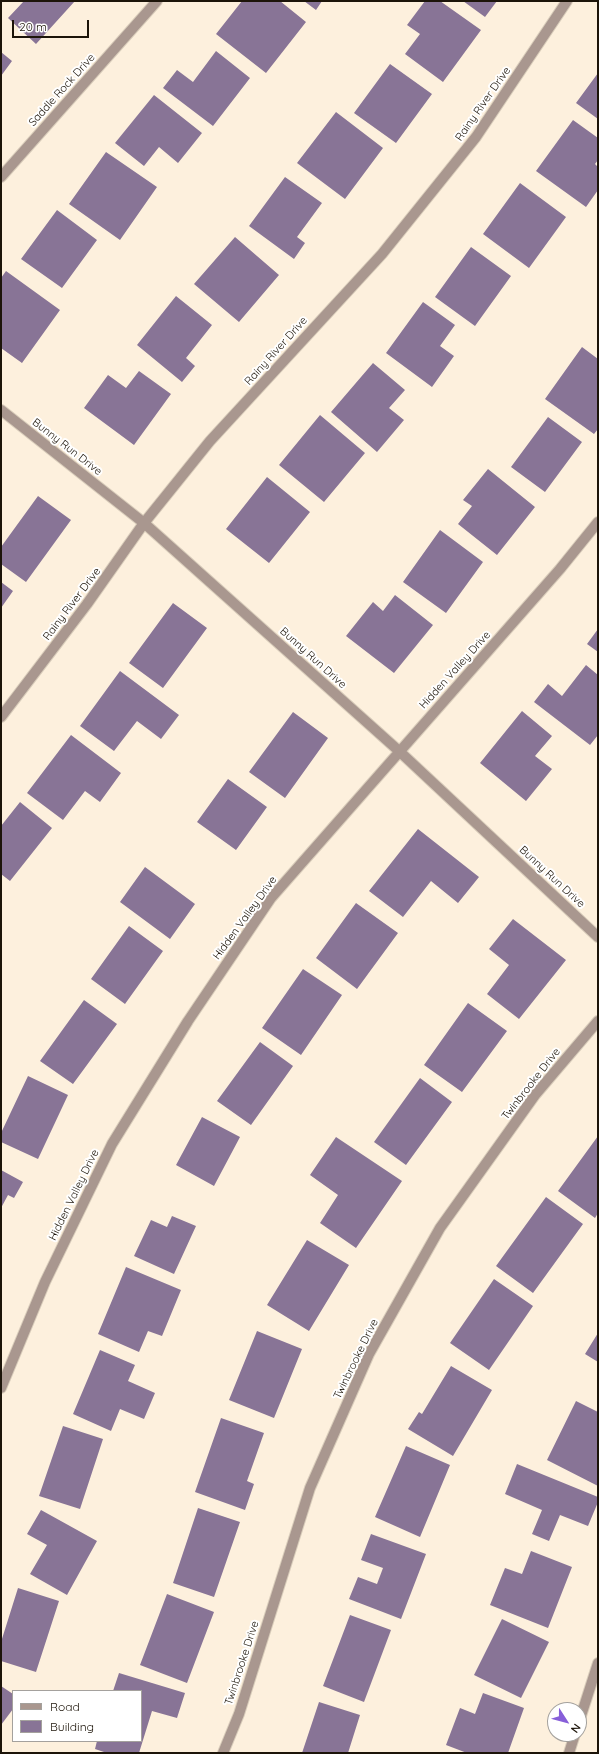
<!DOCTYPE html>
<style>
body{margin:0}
#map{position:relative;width:599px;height:1754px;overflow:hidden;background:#fdf0dd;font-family:Quicksand,sans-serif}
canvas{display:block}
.frame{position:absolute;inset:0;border:2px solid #1c1409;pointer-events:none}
.legend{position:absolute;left:12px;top:1690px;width:130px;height:52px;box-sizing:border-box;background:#fff;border:1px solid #a4a19d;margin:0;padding:5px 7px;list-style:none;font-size:12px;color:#1c1409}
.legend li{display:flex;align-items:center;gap:8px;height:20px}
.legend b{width:20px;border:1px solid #a4a19d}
.north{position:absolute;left:547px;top:1702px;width:40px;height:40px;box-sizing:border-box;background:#fff;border:1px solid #a4a19d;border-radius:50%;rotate:126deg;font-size:11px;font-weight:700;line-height:16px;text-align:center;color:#1c1409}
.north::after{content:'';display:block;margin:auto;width:14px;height:18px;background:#875fd9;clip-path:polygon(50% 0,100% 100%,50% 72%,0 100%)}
.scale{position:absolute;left:12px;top:20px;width:77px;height:18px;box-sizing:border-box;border:2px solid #1c1409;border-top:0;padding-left:5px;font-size:12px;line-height:14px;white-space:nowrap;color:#1c1409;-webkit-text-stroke:3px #fff;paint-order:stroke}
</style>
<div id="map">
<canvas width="599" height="1754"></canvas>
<div class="frame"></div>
<ul class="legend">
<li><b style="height:5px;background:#a9978f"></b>Road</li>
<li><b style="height:11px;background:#887496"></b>Building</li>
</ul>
<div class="north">N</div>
<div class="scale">20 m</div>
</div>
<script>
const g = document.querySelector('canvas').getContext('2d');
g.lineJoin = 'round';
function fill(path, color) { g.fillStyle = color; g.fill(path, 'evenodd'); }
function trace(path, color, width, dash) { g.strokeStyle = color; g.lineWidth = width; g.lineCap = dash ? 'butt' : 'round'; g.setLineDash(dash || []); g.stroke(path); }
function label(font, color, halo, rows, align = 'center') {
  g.font = font + ' Quicksand,sans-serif'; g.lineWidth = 4; g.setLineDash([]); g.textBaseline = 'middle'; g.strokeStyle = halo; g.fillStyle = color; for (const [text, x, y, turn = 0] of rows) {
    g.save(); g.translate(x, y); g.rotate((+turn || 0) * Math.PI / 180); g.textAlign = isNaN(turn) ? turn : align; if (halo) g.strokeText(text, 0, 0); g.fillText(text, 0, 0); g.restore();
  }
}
fill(new Path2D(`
 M 24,1 L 75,1 L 36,44 L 8,18 Z
 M 242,1 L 280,1 L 306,22 L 266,73 L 216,34 Z
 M 304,1 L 322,1 L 316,10 Z
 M 425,1 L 440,1 L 481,30 L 443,82 L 405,54 L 420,34 L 407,25 Z
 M 463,1 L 497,1 L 485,17 Z
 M 216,51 L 250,78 L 213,126 L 163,88 L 177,70 L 193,82 Z
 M 1,52 L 12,61 L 1,76 Z
 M 390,64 L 432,94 L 396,143 L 354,113 Z
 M 598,73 L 598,119 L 576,103 Z
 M 154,95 L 202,133 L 178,163 L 159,147 L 144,166 L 115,143 Z
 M 336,112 L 383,148 L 345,199 L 297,163 Z
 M 573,120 L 598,138 L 598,160 L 595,164 L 598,167 L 598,190 L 586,207 L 536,171 Z
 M 106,152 L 157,187 L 120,240 L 69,204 Z
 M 285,177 L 322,203 L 297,237 L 305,243 L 294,259 L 249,226 Z
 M 520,183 L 566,217 L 529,268 L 483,234 Z
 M 57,210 L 97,240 L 62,288 L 21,259 Z
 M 235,237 L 279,275 L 239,322 L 194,284 Z
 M 471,247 L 511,276 L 475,326 L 435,297 Z
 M 6,271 L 60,310 L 22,363 L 1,348 L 1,278 Z
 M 176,296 L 212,325 L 186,358 L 195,366 L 182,382 L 137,345 Z
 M 423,302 L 455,325 L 440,346 L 454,356 L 432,387 L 386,353 Z
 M 582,347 L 598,359 L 598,429 L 594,434 L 545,399 Z
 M 373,363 L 405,390 L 389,408 L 404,420 L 377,452 L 331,412 Z
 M 139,371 L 171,394 L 134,445 L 84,408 L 108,375 L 126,388 Z
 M 320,415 L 365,453 L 324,502 L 279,465 Z
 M 548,417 L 582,442 L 545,492 L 511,467 Z
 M 488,469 L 535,507 L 497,555 L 458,524 L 472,506 L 463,500 Z
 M 267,477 L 310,512 L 269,563 L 226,529 Z
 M 38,496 L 71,520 L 26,582 L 1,564 L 1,547 Z
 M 440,530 L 483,562 L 446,613 L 403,582 Z
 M 1,582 L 13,591 L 1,608 Z
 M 395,595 L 433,625 L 394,673 L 346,636 L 373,602 L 383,611 Z
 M 173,603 L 207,628 L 163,688 L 129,663 Z
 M 598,629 L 598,652 L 587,644 Z
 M 586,665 L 598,675 L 598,735 L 590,745 L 534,702 L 548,684 L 562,696 Z
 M 120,671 L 179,715 L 161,739 L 137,721 L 114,751 L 80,726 Z
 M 522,711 L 552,736 L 535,756 L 552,769 L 526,801 L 480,763 Z
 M 293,712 L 328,738 L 285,798 L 249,772 Z
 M 71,735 L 121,773 L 100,802 L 85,791 L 63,820 L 27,793 Z
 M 228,779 L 267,807 L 236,850 L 197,822 Z
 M 20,802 L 52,828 L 10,881 L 1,874 L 1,826 Z
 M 418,829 L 479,877 L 458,903 L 431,881 L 403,917 L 369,891 Z
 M 145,867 L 195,904 L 170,939 L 120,902 Z
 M 356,903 L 398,933 L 357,989 L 316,958 Z
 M 513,919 L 566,960 L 519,1019 L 487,994 L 509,965 L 489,949 Z
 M 129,926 L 163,951 L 125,1004 L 91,979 Z
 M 303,969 L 342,995 L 301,1055 L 262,1028 Z
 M 84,1000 L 117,1024 L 73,1084 L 40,1061 Z
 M 468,1003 L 507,1031 L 462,1092 L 424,1065 Z
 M 260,1042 L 293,1066 L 251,1125 L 217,1101 Z
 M 28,1076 L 68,1095 L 38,1159 L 1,1142 L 1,1133 Z
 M 420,1078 L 452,1102 L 406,1165 L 374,1142 Z
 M 202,1117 L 240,1137 L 214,1186 L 176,1165 Z
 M 598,1136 L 598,1213 L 595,1218 L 558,1191 Z
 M 336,1137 L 402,1181 L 356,1248 L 320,1223 L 338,1195 L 310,1175 Z
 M 1,1170 L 23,1182 L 14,1198 L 8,1195 L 1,1208 Z
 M 546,1197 L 583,1224 L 533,1293 L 496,1266 Z
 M 172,1216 L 196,1226 L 174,1274 L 134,1256 L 151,1220 L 167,1227 Z
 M 307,1240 L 349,1265 L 309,1331 L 267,1305 Z
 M 126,1267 L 181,1290 L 162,1336 L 148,1331 L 139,1352 L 98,1334 Z
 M 494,1279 L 533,1306 L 489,1370 L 450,1343 Z
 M 257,1331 L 302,1349 L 274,1418 L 229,1400 Z
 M 598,1333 L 598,1362 L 585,1354 Z
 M 100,1350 L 135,1365 L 128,1381 L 155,1393 L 144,1419 L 120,1409 L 111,1431 L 73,1414 Z
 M 451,1366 L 492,1390 L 453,1456 L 408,1429 L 419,1412 L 422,1414 Z
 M 576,1401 L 598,1412 L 598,1486 L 547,1460 Z
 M 221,1418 L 264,1433 L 247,1481 L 254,1484 L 245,1510 L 195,1492 Z
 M 63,1426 L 103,1439 L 80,1509 L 39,1496 Z
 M 406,1446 L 450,1465 L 420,1537 L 375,1517 Z
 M 517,1464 L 598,1497 L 598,1502 L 588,1526 L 560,1515 L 549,1541 L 532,1534 L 542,1510 L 505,1494 Z
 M 198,1508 L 240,1522 L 214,1597 L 173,1583 Z
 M 41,1510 L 97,1541 L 67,1595 L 30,1574 L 47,1545 L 27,1534 Z
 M 371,1534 L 426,1554 L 401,1619 L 349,1599 L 358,1577 L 377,1584 L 383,1568 L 361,1560 Z
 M 531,1551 L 572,1567 L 548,1628 L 490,1605 L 505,1568 L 522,1574 Z
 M 18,1588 L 59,1601 L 36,1672 L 1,1661 L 1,1642 Z
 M 167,1594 L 214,1612 L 187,1683 L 140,1665 Z
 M 350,1615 L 391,1630 L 364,1702 L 323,1686 Z
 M 502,1619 L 549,1642 L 521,1698 L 474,1675 Z
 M 119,1673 L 185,1693 L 177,1718 L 152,1711 L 139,1753 L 107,1753 L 95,1749 L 97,1741 L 141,1741 L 141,1691 L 113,1691 Z
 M 1,1686 L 13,1694 L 13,1709 L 1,1725 Z
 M 483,1693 L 524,1708 L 508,1753 L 467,1753 L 446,1745 L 460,1708 L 475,1714 Z
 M 319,1702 L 360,1715 L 348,1753 L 302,1753 Z`), '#887496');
const minor = new Path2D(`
 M 1,177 L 157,1
 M 1,410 L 144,523 L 399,751 L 598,937
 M 1,717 L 87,604 L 144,523 L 210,441 L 382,254 L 476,137 L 567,1
 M 1,1388 L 45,1282 L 112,1144 L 188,1021 L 271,898 L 560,569 L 598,522
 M 579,1722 L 598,1663
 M 223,1753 L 239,1714 L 310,1488 L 369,1354 L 440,1228 L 535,1095 L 598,1021
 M 569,1753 L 575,1734`);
trace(minor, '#d9cdbb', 12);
trace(minor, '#a9978f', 10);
label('11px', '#1c1409', '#fff', [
 ["Saddle Rock Drive",62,90,-48],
 ["Rainy River Drive",483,104,-55],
 ["Rainy River Drive",276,351,-48],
 ["Bunny Run Drive",67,447,38],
 ["Rainy River Drive",72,604,-53],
 ["Bunny Run Drive",313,658,42],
 ["Hidden Valley Drive",455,670,-48],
 ["Bunny Run Drive",552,877,43],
 ["Hidden Valley Drive",245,918,-54],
 ["Twinbrooke Drive",531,1084,-52],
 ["Hidden Valley Drive",74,1195,-64],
 ["Twinbrooke Drive",356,1359,-64],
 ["Twinbrooke Drive",242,1663,-72]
]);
</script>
